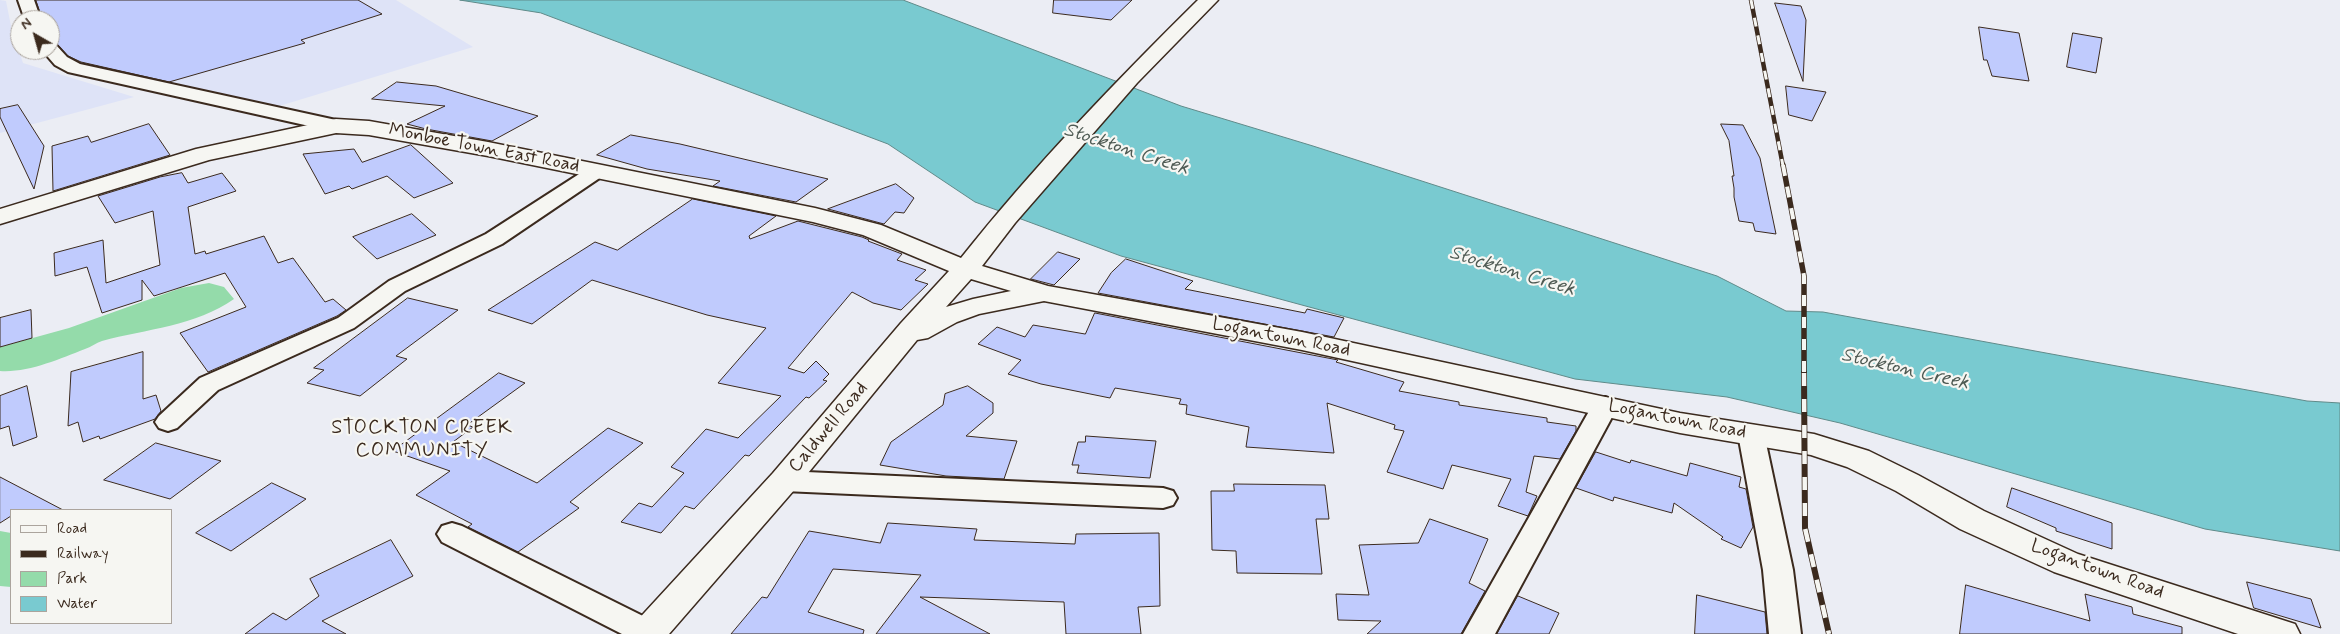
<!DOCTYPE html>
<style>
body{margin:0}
#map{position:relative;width:2340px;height:634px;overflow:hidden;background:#ebedf4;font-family:Mynerve,sans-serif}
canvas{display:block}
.legend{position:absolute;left:10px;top:509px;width:162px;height:115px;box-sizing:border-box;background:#f6f6f2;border:1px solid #aba49d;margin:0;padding:6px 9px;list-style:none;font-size:15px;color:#3b2a1e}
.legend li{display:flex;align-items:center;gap:10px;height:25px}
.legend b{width:25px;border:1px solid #aba49d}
.north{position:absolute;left:10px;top:10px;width:50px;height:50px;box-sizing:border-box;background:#f6f6f2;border:1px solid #aba49d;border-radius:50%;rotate:322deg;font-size:14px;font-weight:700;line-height:20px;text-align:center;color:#3b2a1e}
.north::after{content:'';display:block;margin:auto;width:18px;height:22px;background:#3b2a1e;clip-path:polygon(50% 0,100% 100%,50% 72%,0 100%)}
</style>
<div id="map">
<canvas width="2340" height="634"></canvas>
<ul class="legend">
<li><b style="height:6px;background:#f6f6f2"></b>Road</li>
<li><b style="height:6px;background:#3b2a1e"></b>Railway</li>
<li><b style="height:14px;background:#94dbaa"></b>Park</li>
<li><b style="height:14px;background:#79cad0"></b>Water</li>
</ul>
<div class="north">N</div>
</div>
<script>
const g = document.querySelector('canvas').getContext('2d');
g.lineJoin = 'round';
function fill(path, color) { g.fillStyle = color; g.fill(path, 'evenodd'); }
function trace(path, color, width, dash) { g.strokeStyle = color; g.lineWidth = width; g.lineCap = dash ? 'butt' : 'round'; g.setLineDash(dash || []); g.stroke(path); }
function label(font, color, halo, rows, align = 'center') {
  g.font = font + ' Mynerve,sans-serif'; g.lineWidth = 4.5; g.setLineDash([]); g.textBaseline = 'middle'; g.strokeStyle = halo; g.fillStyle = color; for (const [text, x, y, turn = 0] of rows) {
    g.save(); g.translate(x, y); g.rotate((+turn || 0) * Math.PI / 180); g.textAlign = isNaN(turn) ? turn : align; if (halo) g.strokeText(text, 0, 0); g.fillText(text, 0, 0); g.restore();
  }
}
fill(new Path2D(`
 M 0,0 L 6,1 L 12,31 L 23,63 L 134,97 L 0,133 Z
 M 32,0 L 396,0 L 473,47 L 276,107 L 53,62 L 49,50 L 50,20 L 38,20 Z`), '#dee3f7');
fill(new Path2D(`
 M 209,283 L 224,287 L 234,299 C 196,326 146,329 102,341 C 96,343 91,347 85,349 C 59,359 28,373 0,371 L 0,347 L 69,328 L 181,288 Z
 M 0,531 L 11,533 L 11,587 L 0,586 Z`), '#94dbaa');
const water = new Path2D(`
 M 460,0 L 903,0 L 1181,106 L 1313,146 L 1717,276 L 1786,311 L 1823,312 L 2307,401 L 2340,403 L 2340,551 L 2205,529 L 1840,423 L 1727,397 L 1575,379 L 1121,256 L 975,202 L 888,144 L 541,13 Z`);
fill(water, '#79cad0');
trace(water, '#608a89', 1);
const building = new Path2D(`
 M 36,0 L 358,0 L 382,14 L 301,40 L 305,43 L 169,82 L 81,62 L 68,56 L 57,44 L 50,42 L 50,20 L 43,20 Z
 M 1054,0 L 1132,0 L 1111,20 L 1053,13 Z
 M 1775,3 L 1801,6 L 1806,20 L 1803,81 Z
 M 1979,27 L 2019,33 L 2029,81 L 1992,76 L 1987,60 L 1984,60 Z
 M 2073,33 L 2102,38 L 2096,73 L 2067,67 Z
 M 397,82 L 436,86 L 538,116 L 492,141 L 426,129 L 407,124 L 445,106 L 372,99 Z
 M 1786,86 L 1826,92 L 1812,121 L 1789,115 Z
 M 18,105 L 44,146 L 34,189 L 0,117 L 0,109 Z
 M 149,124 L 170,155 L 53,191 L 52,146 L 88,136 L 91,142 Z
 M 1721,124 L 1743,125 L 1760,158 L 1776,234 L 1755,231 L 1753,223 L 1739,221 L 1734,197 L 1734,188 L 1732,176 L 1734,176 L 1729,141 Z
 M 631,135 L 680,144 L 828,179 L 796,202 L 713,186 L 720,181 L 647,169 L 597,155 Z
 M 411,145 L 453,183 L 414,198 L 387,176 L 352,189 L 349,186 L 325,194 L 303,154 L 354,149 L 362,162 Z
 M 182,173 L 188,183 L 222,173 L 236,191 L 188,207 L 195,254 L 205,251 L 206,254 L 264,236 L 278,263 L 293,258 L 325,302 L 333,299 L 346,310 L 337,316 L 208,372 L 180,333 L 246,307 L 225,273 L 154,296 L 142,280 L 142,300 L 102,313 L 87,267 L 55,276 L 54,253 L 103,240 L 106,283 L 160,265 L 153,211 L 115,223 L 98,196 L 160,177 Z
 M 896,184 L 914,198 L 904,213 L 895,212 L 884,224 L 828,209 Z
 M 693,199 L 776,216 L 749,236 L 750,239 L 798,221 L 862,237 L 869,240 L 868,241 L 902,254 L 897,260 L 926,270 L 915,280 L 928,284 L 901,310 L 873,303 L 852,292 L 788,368 L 804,373 L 816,361 L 829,374 L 823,380 L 827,381 L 809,398 L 806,397 L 749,456 L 745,455 L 694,509 L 685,506 L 661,533 L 621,522 L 639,503 L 652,507 L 684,473 L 671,467 L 706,429 L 738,438 L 781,396 L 718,383 L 766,328 L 707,315 L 592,280 L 532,324 L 488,310 L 595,242 L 617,250 Z
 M 412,214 L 436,235 L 377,259 L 353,237 Z
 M 1058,252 L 1080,259 L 1054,285 L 1031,279 Z
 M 1126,259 L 1193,281 L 1185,289 L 1305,313 L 1307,309 L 1344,318 L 1334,337 L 1098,293 L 1111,273 Z
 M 408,298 L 458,310 L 396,356 L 407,359 L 360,396 L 307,383 L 324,370 L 314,368 Z
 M 31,310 L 32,338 L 0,347 L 0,318 Z
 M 1095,313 L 1338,360 L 1336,362 L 1404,382 L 1399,391 L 1459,402 L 1459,405 L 1547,418 L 1547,422 L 1576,426 L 1576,431 L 1560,459 L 1534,456 L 1526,492 L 1537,496 L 1528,516 L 1498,506 L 1511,479 L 1452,465 L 1443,489 L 1387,472 L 1404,431 L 1394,429 L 1395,425 L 1327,403 L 1334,453 L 1246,447 L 1249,427 L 1186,414 L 1187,405 L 1179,404 L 1181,399 L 1115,388 L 1110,398 L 1041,384 L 1008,374 L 1021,360 L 978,344 L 997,327 L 1025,337 L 1033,325 L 1085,334 Z
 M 143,352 L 143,399 L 156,395 L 161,411 L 155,419 L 100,439 L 99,436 L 83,442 L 78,422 L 68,426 L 71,372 Z
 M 499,373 L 525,383 L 467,425 L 473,427 L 453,442 L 537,483 L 608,428 L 643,443 L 570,502 L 579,508 L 518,552 L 468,527 L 472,524 L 416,495 L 450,471 L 393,451 Z
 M 27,386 L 37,437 L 13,446 L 9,426 L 0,429 L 0,396 Z
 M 968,386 L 993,403 L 993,413 L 966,436 L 1017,441 L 1004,479 L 946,476 L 880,465 L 891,442 L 943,405 L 945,394 Z
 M 1086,436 L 1156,441 L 1150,478 L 1077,473 L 1079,465 L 1072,465 L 1078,442 L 1085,442 Z
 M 156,443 L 221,461 L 170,499 L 104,480 Z
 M 1596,452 L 1630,463 L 1631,460 L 1687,476 L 1690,463 L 1741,477 L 1739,487 L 1746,489 L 1753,527 L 1741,548 L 1721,539 L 1723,537 L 1674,503 L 1672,513 L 1614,497 L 1613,501 L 1576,488 Z
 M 0,477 L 63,510 L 11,510 L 11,516 L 0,523 Z
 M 272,483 L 306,499 L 231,551 L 196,533 Z
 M 1234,484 L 1325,485 L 1329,519 L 1316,519 L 1322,574 L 1237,573 L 1236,551 L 1212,550 L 1211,491 L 1234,491 Z
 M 2012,488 L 2112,523 L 2112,549 L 2056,531 L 2056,528 L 2007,507 Z
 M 1430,519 L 1488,539 L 1469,583 L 1485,591 L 1461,634 L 1367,634 L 1381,621 L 1338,620 L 1336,594 L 1369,595 L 1359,545 L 1418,543 Z
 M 888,523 L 977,529 L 974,540 L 1075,544 L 1076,534 L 1159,533 L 1160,606 L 1138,607 L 1141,634 L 1066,634 L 1064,602 L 920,597 L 990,634 L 876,634 L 921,575 L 833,569 L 808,612 L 864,630 L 863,634 L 731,634 L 762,597 L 767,598 L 809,531 L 880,543 Z
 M 391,540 L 413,576 L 322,621 L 346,634 L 245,634 L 273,613 L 286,620 L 319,596 L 310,579 Z
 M 2247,582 L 2311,599 L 2321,628 L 2254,608 Z
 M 1966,585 L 2090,621 L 2085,594 L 2132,607 L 2133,614 L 2182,627 L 2182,634 L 1960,634 Z
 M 1697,595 L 1765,612 L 1767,634 L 1695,634 Z
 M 1518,596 L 1559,613 L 1549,634 L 1497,634 Z`);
fill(building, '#c0cbfd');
trace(building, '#3b2a1e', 1);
const street = new Path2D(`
 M 18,0 L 34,0 L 41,20 L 25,20 Z
 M 50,44 L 56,45 L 67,57 L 80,64 L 336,120 L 343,122 L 346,126 L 343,130 L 336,132 L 68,72 L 55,65 L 42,50 L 50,50 Z
 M 597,165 L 604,167 L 607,171 L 604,175 L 502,244 L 405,291 L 354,328 L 218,390 L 177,428 L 168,431 L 159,428 L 155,422 L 159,416 L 200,378 L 338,318 L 389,281 L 486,234 L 590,167 Z
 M 1605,397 L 1614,400 L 1618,406 L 1495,634 L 1463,634 L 1592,406 L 1596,400 Z
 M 1751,425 L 1760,428 L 1764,434 L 1793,570 L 1801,634 L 1769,634 L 1763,570 L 1738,434 L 1742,428 Z
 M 784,471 L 1163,488 L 1173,491 L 1177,498 L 1173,505 L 1163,508 L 784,491 L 774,488 L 770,481 L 774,474 Z
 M 452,523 L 462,526 L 659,624 L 663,634 L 622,634 L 442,542 L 437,534 L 442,526 Z`);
const secondary = new Path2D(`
 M 1198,0 L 1218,0 L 1137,83 L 1015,223 L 982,266 L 1048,286 L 1302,332 L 1680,413 L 1814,434 L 1869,451 L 1918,475 L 1984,511 L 2078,554 L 2295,624 L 2300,634 L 2238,634 L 2054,572 L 1960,529 L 1896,491 L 1847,467 L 1811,455 L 1680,433 L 1302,350 L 1044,301 L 979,314 L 957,322 L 928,338 L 917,340 L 795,489 L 669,634 L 629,634 L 634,624 L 773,473 L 901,323 L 949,271 L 863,235 L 813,222 L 488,156 L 369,135 L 336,133 L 209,160 L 0,224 L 0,209 L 196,149 L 336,119 L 369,121 L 488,142 L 815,208 L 881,225 L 961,258 C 1034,166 1115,82 1198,0 ZM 971,279 L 1011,291 L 973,299 L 946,307 Z`);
trace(street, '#3b2a1e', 4);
trace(secondary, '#3b2a1e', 3);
fill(street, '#f6f6f2');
fill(secondary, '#f6f6f2');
const railFar2 = new Path2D(`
 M 1751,0 L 1783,166`);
const railFar1 = new Path2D(`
 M 1783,165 L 1804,276 L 1804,374`);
const rail = new Path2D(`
 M 1804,373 L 1805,528 L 1829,634`);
trace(railFar2, '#3b2a1e', 4.5);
trace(railFar1, '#3b2a1e', 5.5);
trace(rail, '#3b2a1e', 6);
trace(railFar2, '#f6f6f2', 3, [9]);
trace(railFar1, '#f6f6f2', 4, [11]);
trace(rail, '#f6f6f2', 4.5, [13]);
label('19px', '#3b2a1e', '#f6f6f2', [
 ["Monboe Town East Road",484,149,11],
 ["Logantown Road",1281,338,11],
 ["Logantown Road",1677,420,11],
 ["Caldwell Road",829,428,-50],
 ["Logantown Road",2097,570,20]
]);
label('italic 20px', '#4e5a53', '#f6f6f2', [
 ["Stockton Creek",1126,150,18],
 ["Stockton Creek",1512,272,17],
 ["Stockton Creek",1905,370,13]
]);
g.letterSpacing = '1px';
label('20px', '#3b2a1e', '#f6f6f2', [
 ["STOCKTON CREEK",422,429],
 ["COMMUNITY",422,452]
]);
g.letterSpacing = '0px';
</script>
